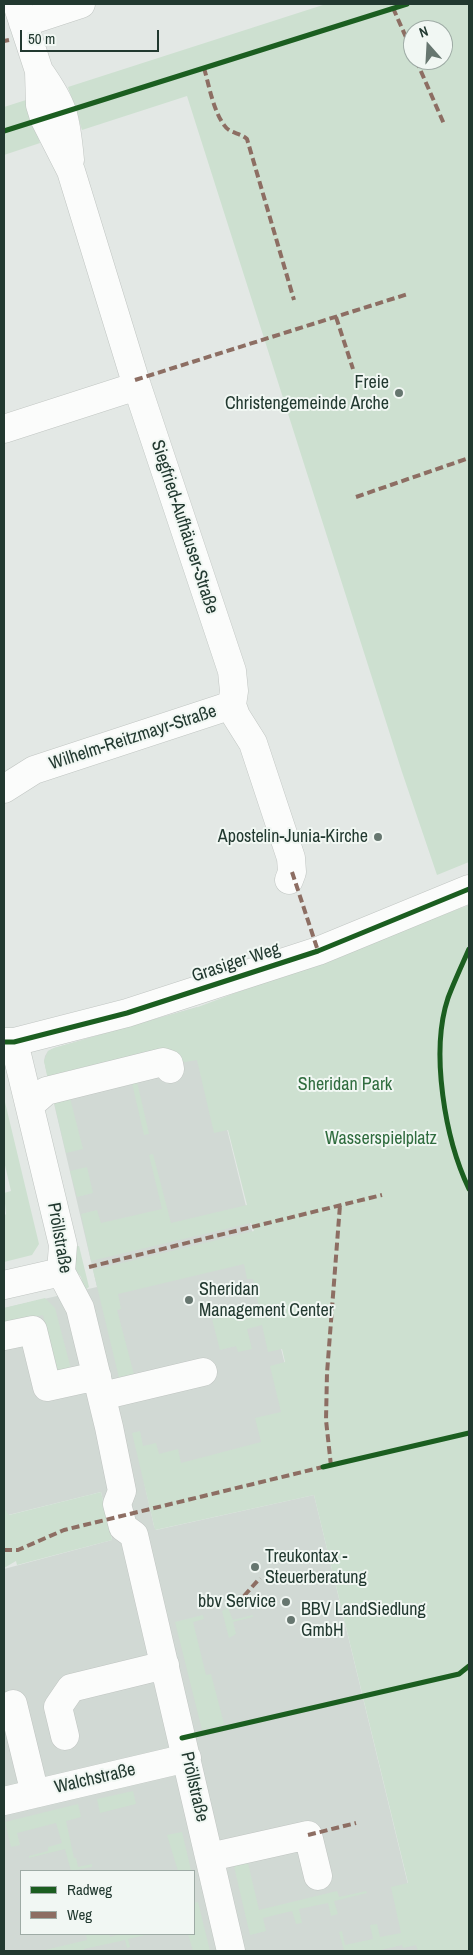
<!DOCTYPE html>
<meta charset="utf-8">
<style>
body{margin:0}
#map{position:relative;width:473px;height:1955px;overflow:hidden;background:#e3e8e5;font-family:"Archivo Narrow",sans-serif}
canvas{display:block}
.frame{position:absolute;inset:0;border:5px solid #223930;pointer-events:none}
.legend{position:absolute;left:20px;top:1870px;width:175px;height:65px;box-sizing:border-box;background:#f1f7f3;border:1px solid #9eaba5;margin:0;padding:6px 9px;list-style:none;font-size:15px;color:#223930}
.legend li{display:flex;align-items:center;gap:10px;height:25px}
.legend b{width:25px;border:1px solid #9eaba5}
.north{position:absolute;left:403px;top:20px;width:50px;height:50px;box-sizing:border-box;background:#f1f7f3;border:1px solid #9eaba5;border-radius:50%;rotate:341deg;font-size:14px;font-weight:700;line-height:20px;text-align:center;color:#223930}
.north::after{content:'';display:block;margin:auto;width:18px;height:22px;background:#66766f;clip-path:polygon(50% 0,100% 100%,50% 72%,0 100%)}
.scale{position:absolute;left:20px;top:30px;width:139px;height:22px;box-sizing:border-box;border:2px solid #223930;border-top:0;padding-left:6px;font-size:15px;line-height:18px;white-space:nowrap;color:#223930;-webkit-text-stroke:4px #f1f7f3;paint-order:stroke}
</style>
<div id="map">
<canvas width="473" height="1955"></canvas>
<div class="frame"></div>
<ul class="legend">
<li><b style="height:6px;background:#1b5e20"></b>Radweg</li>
<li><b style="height:6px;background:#8d6e63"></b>Weg</li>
</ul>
<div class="north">N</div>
<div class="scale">50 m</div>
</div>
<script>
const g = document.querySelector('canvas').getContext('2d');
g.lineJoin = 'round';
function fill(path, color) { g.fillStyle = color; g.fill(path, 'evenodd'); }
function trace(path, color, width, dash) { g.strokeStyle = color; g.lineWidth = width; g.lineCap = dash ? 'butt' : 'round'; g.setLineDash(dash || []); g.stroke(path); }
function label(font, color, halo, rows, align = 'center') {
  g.font = font + ' "Archivo Narrow",sans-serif'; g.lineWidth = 4; g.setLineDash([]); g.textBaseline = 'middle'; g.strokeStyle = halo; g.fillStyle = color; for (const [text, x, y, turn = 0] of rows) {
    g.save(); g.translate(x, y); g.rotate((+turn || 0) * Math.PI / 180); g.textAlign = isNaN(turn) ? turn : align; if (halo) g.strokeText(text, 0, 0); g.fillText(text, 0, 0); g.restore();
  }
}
fill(new Path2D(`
 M 197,1007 L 305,1446 L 144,1482 L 154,1526 L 156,1530 L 314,1495 L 424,1951 L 4,1951 L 4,1569 L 112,1540 L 101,1492 L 4,1516 L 4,1308 L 97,1287 L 44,1061 L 45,1056 L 48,1051 L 54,1048 ZM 21,1871 L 194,1871 L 194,1934 L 21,1934 Z`), '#d1d9d4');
fill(new Path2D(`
 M 326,4 L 469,4 L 469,862 L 437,875 L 402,772 L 187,96 L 82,130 L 68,87 ZM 413,30 L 443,30 L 443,60 L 413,60 Z
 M 26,100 L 40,143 L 4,155 L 4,107 Z
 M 469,905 L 469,1951 L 418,1951 L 416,1945 L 403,1948 L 402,1945 L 377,1951 L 344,1951 L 339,1932 L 342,1931 L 345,1945 L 373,1939 L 370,1925 L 377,1924 L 380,1937 L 401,1933 L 391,1887 L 408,1883 L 314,1495 L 155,1530 L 132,1433 L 140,1431 L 143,1446 L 156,1443 L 159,1454 L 178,1449 L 181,1463 L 261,1442 L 255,1418 L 281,1412 L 270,1366 L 285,1362 L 282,1349 L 268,1352 L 262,1325 L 247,1329 L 252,1349 L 238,1352 L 236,1346 L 220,1350 L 212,1319 L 259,1307 L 253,1279 L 247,1279 L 244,1264 L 118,1294 L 121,1309 L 117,1310 L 136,1382 L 121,1386 L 93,1270 L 254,1231 L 251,1223 L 91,1261 L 81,1214 L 97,1210 L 101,1223 L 162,1209 L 149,1155 L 153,1154 L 171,1223 L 247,1205 L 228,1130 L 214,1133 L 197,1060 L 49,1085 L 44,1061 L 48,1051 L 54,1048 L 198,1007 Z
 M 136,1077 L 149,1134 L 144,1135 L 131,1079 Z
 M 4,1098 L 39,1244 L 32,1255 L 4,1262 L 4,1216 L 6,1214 L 4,1193 L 11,1191 L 4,1161 Z
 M 70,1098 L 83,1149 L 66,1153 L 54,1102 Z
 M 87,1167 L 93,1193 L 77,1197 L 70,1171 Z
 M 79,1246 L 89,1287 L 84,1291 L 81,1277 L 71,1265 L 73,1247 Z
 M 45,1298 L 55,1308 L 71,1369 L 57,1371 L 43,1315 L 4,1324 L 4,1308 Z
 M 101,1492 L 112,1540 L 17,1565 L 16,1561 L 4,1568 L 4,1508 L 9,1515 Z
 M 228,1608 L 233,1620 L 253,1615 L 253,1617 L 233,1622 L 236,1634 L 229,1638 L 222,1611 Z
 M 203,1615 L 204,1619 L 193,1622 L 206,1675 L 211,1674 L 224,1724 L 202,1730 L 175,1622 Z
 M 133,1791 L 136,1804 L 100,1813 L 97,1799 Z
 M 78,1804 L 81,1817 L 66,1821 L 74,1858 L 76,1858 L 78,1867 L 92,1864 L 92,1867 L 71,1871 L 65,1849 L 29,1858 L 29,1856 L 48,1851 L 48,1847 L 62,1843 L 56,1823 L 17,1833 L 20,1845 L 11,1847 L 5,1822 Z
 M 182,1832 L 191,1870 L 178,1871 L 167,1835 Z
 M 260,1860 L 248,1863 L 259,1910 L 337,1891 L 339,1897 L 366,1891 L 367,1893 L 334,1901 L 338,1914 L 331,1916 L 328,1903 L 299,1909 L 302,1923 L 296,1924 L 292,1911 L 263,1918 L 266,1931 L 250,1935 L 233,1862 Z
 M 198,1902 L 210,1951 L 193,1951 L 188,1934 L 194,1934 L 194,1903 Z
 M 86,1934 L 109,1934 L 110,1937 L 121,1934 L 150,1934 L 128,1939 L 130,1947 L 127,1948 L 125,1940 L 84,1949 L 85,1951 L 41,1951 L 87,1940 Z`), '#cde0d0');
const minor = new Path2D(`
 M 17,4 L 39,71 L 40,105 L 44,118 L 71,171 L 137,386 L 232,671 L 234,691 L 232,705 L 236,716 L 253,743 L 291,858 L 292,872 L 289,880
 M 23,23 L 81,4
 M 39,71 C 64,106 66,117 70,160
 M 4,429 L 137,386
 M 4,789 L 34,770 L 232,705
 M 4,1042 L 14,1042 L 127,1013 L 318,951 L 469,889
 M 14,1042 L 63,1245 L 61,1272 L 80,1308 L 109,1427 L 122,1491 L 117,1504 L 123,1527 L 134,1535 L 231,1951
 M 30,1105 L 46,1091 L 163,1062 L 169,1064 L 170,1069
 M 4,1285 L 61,1272
 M 4,1336 L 33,1330 L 47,1387 L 97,1376
 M 102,1396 L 203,1372
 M 13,1704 L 35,1794
 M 65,1736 L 58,1707 L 71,1688 L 165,1665
 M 4,1801 L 187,1758
 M 210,1857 L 308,1835 L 318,1876`);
trace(minor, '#c0c5c2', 29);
trace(minor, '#fbfcfb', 28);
trace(new Path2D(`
 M 393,8 L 413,53
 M 4,41 L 9,40
 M 416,60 L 444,124
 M 204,68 C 209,85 213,110 224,125 C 230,134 239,132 247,139 L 294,300
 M 336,317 L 353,369
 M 135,380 L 408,294
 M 356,497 L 469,458
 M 292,872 L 318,951
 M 89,1267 L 382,1195
 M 331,1466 L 326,1420 L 327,1373 L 340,1205
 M 4,1550 L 18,1550 L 64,1530 L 327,1466
 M 244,1596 L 260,1578
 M 308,1835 L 356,1823`), '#8d6e63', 4, [8, 4]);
trace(new Path2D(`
 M 4,131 L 407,4
 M 469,949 C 462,965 454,982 448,998 C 430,1052 445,1139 469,1189
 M 4,1042 L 14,1042 L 127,1013 L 318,951 L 469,889
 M 323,1467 L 469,1433
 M 182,1738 L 459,1674 L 469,1666`), '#1b5e20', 5);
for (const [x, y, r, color] of [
 [399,393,5,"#66766f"],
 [378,837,5,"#66766f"],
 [189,1300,5,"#66766f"],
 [255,1567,5,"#66766f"],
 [286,1602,5,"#66766f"],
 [291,1620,5,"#66766f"]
]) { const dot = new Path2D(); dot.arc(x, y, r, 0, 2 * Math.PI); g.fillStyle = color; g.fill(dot); trace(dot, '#f1f7f3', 2); }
label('18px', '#223930', '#f1f7f3', [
 ["Freie",389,383],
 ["Christengemeinde Arche",389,404],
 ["Apostelin-Junia-Kirche",368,837],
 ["Sheridan",199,1290,"left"],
 ["Management Center",199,1311,"left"],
 ["Treukontax -",265,1557,"left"],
 ["Steuerberatung",265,1578,"left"],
 ["bbv Service",276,1602],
 ["BBV LandSiedlung",301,1610,"left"],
 ["GmbH",301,1631,"left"]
], 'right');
label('18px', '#223930', '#f1f7f3', [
 ["Siegfried-Aufhäuser-Straße",184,527,72],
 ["Wilhelm-Reitzmayr-Straße",133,738,-18],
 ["Grasiger Weg",236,963,-18],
 ["Pröllstraße",59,1238,80],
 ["Walchstraße",95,1779,-13],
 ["Pröllstraße",194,1787,77]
]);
label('18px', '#306d3f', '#f1f7f3', [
 ["Sheridan Park",345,1085],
 ["Wasserspielplatz",381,1139]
]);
</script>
